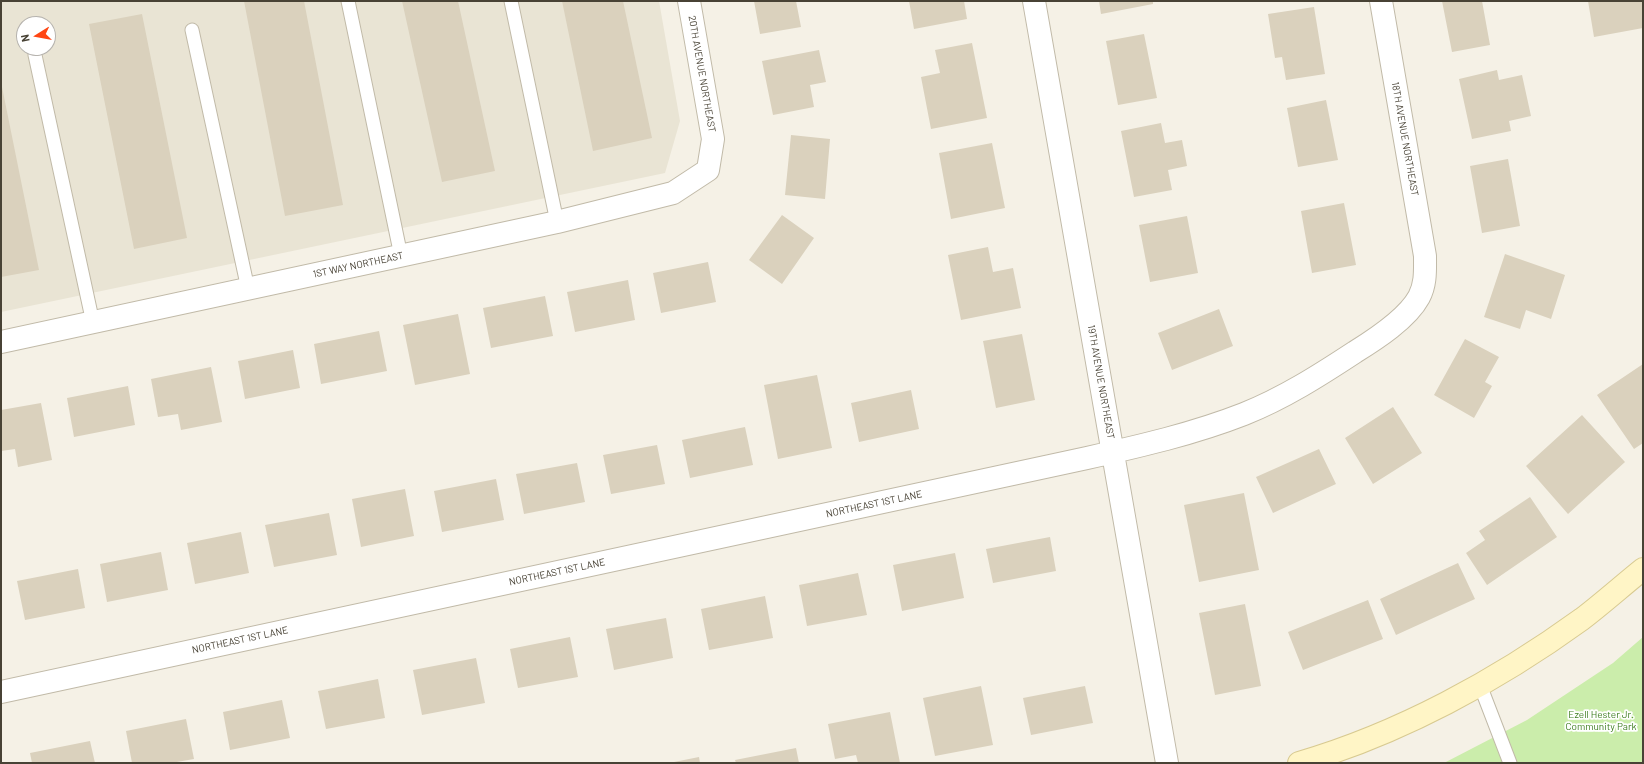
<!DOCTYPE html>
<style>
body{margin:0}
#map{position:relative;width:1644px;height:764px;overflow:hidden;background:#f5f1e6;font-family:Barlow,sans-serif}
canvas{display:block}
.frame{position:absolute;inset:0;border:2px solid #484235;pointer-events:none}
.north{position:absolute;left:16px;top:16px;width:40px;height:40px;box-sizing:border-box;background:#fff;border:1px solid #b6b3ae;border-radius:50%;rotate:259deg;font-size:11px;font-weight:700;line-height:16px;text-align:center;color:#484235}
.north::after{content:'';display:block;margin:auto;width:14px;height:18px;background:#ff4613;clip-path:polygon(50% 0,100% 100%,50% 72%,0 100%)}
</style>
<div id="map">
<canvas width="1644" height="764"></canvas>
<div class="frame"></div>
<div class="north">N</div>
</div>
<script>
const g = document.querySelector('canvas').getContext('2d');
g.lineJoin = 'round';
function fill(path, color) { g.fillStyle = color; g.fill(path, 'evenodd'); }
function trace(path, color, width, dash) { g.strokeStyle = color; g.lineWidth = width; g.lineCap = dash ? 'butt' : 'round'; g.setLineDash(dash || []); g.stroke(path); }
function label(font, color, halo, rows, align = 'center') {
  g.font = font + ' Barlow,sans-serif'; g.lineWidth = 3.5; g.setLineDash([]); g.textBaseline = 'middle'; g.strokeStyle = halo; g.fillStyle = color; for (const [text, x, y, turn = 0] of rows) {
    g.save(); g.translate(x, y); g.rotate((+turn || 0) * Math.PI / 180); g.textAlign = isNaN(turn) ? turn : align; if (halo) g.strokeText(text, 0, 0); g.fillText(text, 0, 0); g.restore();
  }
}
fill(new Path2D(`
 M 1,1 L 659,1 L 680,121 L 665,173 L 1,312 ZM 24,24 L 48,24 L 48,48 L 24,48 Z`), '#e9e4d4');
fill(new Path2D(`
 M 1643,637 L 1643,763 L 1444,763 L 1527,720 L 1613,663 Z`), '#cbedab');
fill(new Path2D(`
 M 244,1 L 304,1 L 343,205 L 285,216 Z
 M 402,1 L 458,1 L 495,171 L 442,182 Z
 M 562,1 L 623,1 L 652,138 L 593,151 Z
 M 754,1 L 796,1 L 801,27 L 760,34 Z
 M 909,1 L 964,1 L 967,19 L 914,29 Z
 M 1099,1 L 1153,1 L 1153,4 L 1101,14 Z
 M 1442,1 L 1482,1 L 1490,45 L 1452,52 Z
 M 1588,1 L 1643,1 L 1643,28 L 1594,37 Z
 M 1314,7 L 1325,74 L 1286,80 L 1282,57 L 1275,58 L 1268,14 Z
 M 142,14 L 187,238 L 134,249 L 89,24 Z
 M 1144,34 L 1157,98 L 1118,105 L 1106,41 Z
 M 972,43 L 987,118 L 931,129 L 921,77 L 940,73 L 935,50 Z
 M 819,50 L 826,82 L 810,85 L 814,107 L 773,115 L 762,61 Z
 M 1497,70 L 1499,80 L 1522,75 L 1531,116 L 1509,121 L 1511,131 L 1472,139 L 1459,79 Z
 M 1,82 L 39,270 L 1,277 Z
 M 1326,100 L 1338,160 L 1298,167 L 1287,108 Z
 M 1161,123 L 1165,143 L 1182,140 L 1187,166 L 1168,170 L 1172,190 L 1134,197 L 1121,131 Z
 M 791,135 L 830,139 L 825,199 L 785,195 Z
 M 992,143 L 1005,208 L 951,219 L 939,153 Z
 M 1508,159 L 1520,226 L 1482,233 L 1470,166 Z
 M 1344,203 L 1356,265 L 1312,273 L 1301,211 Z
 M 782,215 L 814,238 L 782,284 L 749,260 Z
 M 1187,216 L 1198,273 L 1150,282 L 1139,225 Z
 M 988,247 L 993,272 L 1013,268 L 1021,308 L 961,320 L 948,255 Z
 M 1505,254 L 1565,275 L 1551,319 L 1526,310 L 1520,329 L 1484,317 Z
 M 708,262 L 716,302 L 661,313 L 653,273 Z
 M 628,280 L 635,320 L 575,332 L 567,292 Z
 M 545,296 L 553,336 L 491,348 L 483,308 Z
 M 1219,309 L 1233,346 L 1172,370 L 1158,333 Z
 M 458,314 L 470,374 L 415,385 L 403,325 Z
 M 379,331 L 387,371 L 321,384 L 314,344 Z
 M 1022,334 L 1035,400 L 996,408 L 983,341 Z
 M 1465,339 L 1499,357 L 1485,382 L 1492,386 L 1474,418 L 1434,395 Z
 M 293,350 L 300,388 L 245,399 L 238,361 Z
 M 1643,364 L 1643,443 L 1634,449 L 1597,395 Z
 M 211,367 L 222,422 L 181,430 L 178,414 L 158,417 L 151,379 Z
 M 817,375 L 832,448 L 778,459 L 764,385 Z
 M 128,386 L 135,425 L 74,437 L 67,398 Z
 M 911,390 L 919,429 L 859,442 L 851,403 Z
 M 41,403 L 52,460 L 18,467 L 15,449 L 1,451 L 1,410 Z
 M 1393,407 L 1422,453 L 1373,484 L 1345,438 Z
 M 1582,415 L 1625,462 L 1568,514 L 1526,466 Z
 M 745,427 L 753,465 L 690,478 L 682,440 Z
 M 657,445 L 665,484 L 611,494 L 603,455 Z
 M 1319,449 L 1336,484 L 1273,513 L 1256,477 Z
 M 577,463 L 585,502 L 524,514 L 516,474 Z
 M 496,479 L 504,520 L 442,532 L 434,491 Z
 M 405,489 L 414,536 L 361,547 L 352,499 Z
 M 1244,493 L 1259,570 L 1199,582 L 1184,505 Z
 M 1530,497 L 1557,537 L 1487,585 L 1466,553 L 1485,540 L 1479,531 Z
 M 329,513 L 337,555 L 274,567 L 265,525 Z
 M 241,532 L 249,573 L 195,584 L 187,543 Z
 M 1050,537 L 1056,571 L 993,583 L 986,549 Z
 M 161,552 L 168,590 L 107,602 L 100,564 Z
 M 955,553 L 964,598 L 902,611 L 893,565 Z
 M 1458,563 L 1475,599 L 1396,635 L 1380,599 Z
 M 78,569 L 85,608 L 25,620 L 17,581 Z
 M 858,573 L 867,615 L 807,626 L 799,585 Z
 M 765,596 L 773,638 L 709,650 L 701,609 Z
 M 1368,600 L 1383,639 L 1303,670 L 1288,632 Z
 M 1245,604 L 1261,686 L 1215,695 L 1199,613 Z
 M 666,618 L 673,658 L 614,670 L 606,629 Z
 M 570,637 L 578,677 L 518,688 L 510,649 Z
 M 476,658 L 485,703 L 422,715 L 413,670 Z
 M 378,679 L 385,718 L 326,729 L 318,691 Z
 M 981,686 L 993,745 L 935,756 L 923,698 Z
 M 1085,686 L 1093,723 L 1031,735 L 1023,698 Z
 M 282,700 L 290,738 L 230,750 L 223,712 Z
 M 890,712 L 900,763 L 858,763 L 856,755 L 835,759 L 828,724 Z
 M 186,719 L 194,759 L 171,763 L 132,763 L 126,731 Z
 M 90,741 L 95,763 L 32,763 L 30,753 Z
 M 796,748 L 799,763 L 736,763 L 735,760 Z
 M 699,757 L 700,763 L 674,763 L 674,762 Z`), '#dad1bd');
const lane = new Path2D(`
 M 348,1 L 401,256
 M 511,1 L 557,222
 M 192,30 L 248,289
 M 35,55 L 93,323
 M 1480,685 L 1510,763`);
const street = new Path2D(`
 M 1034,1 L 1167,763
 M 1,342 L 557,222 L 673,193 L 708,170 L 713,139 L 689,1
 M 1,692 L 1087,458 C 1140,446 1193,434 1244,414 C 1284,398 1320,375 1355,352 C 1376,339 1407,319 1419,297 C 1426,284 1425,270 1425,256 L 1381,1`);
const secondary = new Path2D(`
 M 1299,763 C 1399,734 1498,680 1582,619 C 1603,603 1623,585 1643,569`);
trace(lane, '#c1baa8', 15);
trace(street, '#c1baa8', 24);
trace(secondary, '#d8ca91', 24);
trace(lane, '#fff', 13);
trace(street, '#fff', 22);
trace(secondary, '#fff5c6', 22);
label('10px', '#484235', '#fff', [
 ["20TH AVENUE NORTHEAST",702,74,80],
 ["18TH AVENUE NORTHEAST",1405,139,80],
 ["1ST WAY NORTHEAST",358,265,-12],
 ["19TH AVENUE NORTHEAST",1101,382,80],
 ["NORTHEAST 1ST LANE",874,504,-12],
 ["NORTHEAST 1ST LANE",557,572,-12],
 ["NORTHEAST 1ST LANE",240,640,-12]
]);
label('10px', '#3f7f22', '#fff', [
 ["Ezell Hester Jr.",1601,715],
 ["Community Park",1601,727]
]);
</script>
